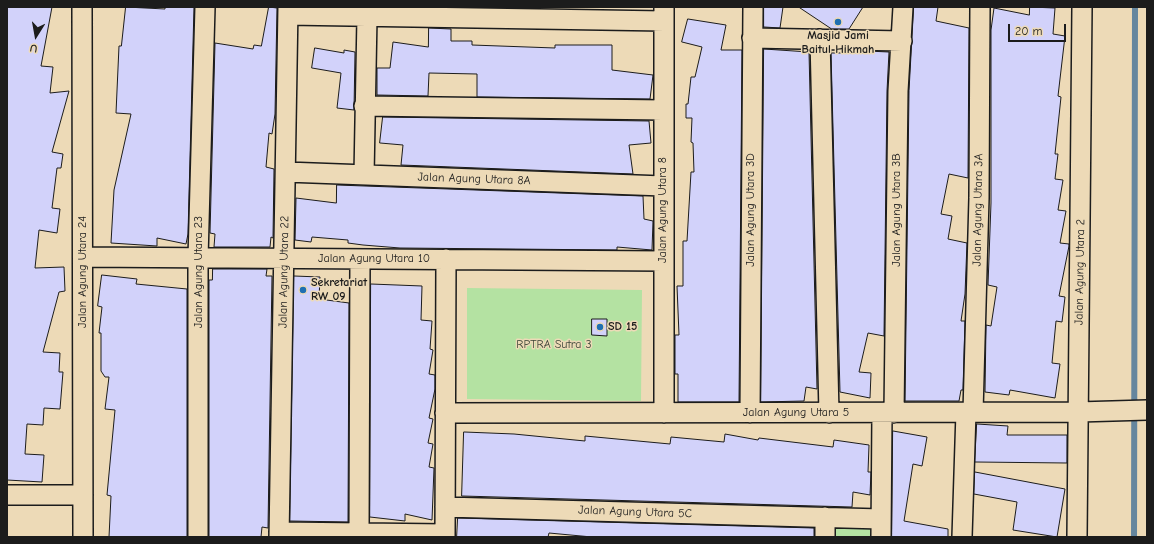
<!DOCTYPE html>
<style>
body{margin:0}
#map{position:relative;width:1154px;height:544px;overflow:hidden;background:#eddab7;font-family:"Comic Neue",sans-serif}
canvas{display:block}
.frame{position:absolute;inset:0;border:8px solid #1c1c1c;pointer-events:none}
.north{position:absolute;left:16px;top:16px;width:40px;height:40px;-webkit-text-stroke:3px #eddab7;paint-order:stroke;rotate:191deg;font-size:11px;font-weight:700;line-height:16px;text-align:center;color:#1c1c1c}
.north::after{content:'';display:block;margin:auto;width:14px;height:18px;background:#1c1c1c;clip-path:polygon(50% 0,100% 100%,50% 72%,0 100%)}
.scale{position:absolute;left:1008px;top:24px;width:58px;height:18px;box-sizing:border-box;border:2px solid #1c1c1c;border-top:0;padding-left:5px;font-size:12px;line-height:14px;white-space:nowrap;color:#1c1c1c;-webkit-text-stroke:3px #eddab7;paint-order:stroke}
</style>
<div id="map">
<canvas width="1154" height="544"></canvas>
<div class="frame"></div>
<div class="north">U</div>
<div class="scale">20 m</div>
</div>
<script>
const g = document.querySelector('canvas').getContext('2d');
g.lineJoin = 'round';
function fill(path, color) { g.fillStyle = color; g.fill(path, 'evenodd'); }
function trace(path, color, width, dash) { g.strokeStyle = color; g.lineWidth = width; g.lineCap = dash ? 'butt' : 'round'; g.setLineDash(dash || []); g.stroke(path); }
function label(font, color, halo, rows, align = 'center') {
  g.font = font + ' "Comic Neue",sans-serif'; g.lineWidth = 3; g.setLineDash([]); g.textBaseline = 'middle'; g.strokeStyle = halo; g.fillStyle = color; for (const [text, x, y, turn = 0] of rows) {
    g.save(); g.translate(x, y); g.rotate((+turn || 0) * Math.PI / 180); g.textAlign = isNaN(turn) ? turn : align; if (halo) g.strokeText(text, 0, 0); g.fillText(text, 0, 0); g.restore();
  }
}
fill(new Path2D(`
 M 467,288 L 642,290 L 641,401 L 467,399 Z
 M 831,525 L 875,526 L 874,537 L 831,537 Z`), '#b4e2a2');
trace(new Path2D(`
 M 1134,537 L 1135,7`), '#65869e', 6);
const building = new Path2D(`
 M 7,7 L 52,7 L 41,66 L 53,67 L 50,93 L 69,91 L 52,152 L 63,154 L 61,168 L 57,168 L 52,208 L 60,209 L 57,233 L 39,230 L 35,268 L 64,267 L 65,291 L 59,292 L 43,352 L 60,353 L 59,372 L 63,372 L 60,409 L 44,408 L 43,425 L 27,424 L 25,454 L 44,455 L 42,482 L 7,480 Z
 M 126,7 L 165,9 L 165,7 L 194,7 L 188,234 L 186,244 L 157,238 L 157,246 L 111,243 L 114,190 L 131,114 L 116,113 L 119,46 L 121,46 Z
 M 269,7 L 277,8 L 275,114 L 272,134 L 269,133 L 266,167 L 274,169 L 273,238 L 271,237 L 270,247 L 214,247 L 215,234 L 210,233 L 215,43 L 253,49 L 254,45 L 261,46 Z
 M 764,7 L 783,7 L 780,28 L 764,27 Z
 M 799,7 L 863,7 L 849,29 L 832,29 Z
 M 914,7 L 938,7 L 936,21 L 969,28 L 968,178 L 949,174 L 941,214 L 952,216 L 948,239 L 967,243 L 965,294 L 961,321 L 965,321 L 963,390 L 961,390 L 959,401 L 905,401 L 909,91 Z
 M 1030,7 L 1055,8 L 1053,34 L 1065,36 L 1058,96 L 1061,97 L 1055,154 L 1058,154 L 1055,179 L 1063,180 L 1058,210 L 1066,211 L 1060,243 L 1069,244 L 1069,246 L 1059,296 L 1065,297 L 1062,322 L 1056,321 L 1052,363 L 1060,364 L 1055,398 L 1010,390 L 1009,395 L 985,392 L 986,325 L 991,326 L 997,287 L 988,285 L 991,203 L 991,30 L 994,8 L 1029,15 Z
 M 688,19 L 726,25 L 721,50 L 742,50 L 739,402 L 678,402 L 678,374 L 675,374 L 675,335 L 679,335 L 677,286 L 683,286 L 683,241 L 687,241 L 691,172 L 694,172 L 693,143 L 691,142 L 692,118 L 686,118 L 686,104 L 688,104 L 691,77 L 695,77 L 702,47 L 682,42 Z
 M 429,28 L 451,29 L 451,41 L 472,41 L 472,45 L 555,48 L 555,45 L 612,45 L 612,70 L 653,75 L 650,99 L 477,97 L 477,74 L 429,73 L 428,96 L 377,95 L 377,68 L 390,68 L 393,42 L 428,47 Z
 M 315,48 L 344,53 L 344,50 L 355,52 L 354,110 L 337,108 L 341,73 L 312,68 Z
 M 764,49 L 809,52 L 817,389 L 806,387 L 804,401 L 761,402 Z
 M 867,51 L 889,52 L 887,91 L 884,336 L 868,333 L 859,372 L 871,373 L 870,398 L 840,392 L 831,53 L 869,53 Z
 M 383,117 L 649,121 L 651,143 L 629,145 L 633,174 L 401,165 L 403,145 L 380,143 Z
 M 337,185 L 643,196 L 644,219 L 653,221 L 652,250 L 617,247 L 617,250 L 400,248 L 363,245 L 348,243 L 348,240 L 312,237 L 311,242 L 295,240 L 296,198 L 336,203 Z
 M 213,269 L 267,269 L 266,276 L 272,276 L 268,528 L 262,527 L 261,537 L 209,537 L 209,280 L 212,280 Z
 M 102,275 L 137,279 L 136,284 L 187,289 L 187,537 L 109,537 L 111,496 L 107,495 L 115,410 L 105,409 L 109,377 L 105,377 L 101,371 L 101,333 L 99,333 L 102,307 L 98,306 Z
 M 294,276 L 320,277 L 319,299 L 349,303 L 348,522 L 290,521 Z
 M 371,284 L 422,286 L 421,320 L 432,321 L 430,349 L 433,350 L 429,374 L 435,375 L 435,389 L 429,418 L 433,419 L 428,443 L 433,444 L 429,467 L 434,468 L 432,520 L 405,514 L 405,521 L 370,517 Z
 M 592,319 L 607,319 L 607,336 L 592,335 Z
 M 977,424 L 1008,426 L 1007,435 L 1067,435 L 1067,463 L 975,462 Z
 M 893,431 L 927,437 L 922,466 L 913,464 L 904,521 L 948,529 L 948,537 L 892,537 Z
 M 464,432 L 514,434 L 585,441 L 585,436 L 670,444 L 671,437 L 724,442 L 725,434 L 758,440 L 759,438 L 833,447 L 834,440 L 869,445 L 868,472 L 871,472 L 870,495 L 853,492 L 852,507 L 462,496 Z
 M 975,472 L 1065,489 L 1057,537 L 1013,530 L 1017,502 L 974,494 Z
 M 458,518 L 814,528 L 814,537 L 592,537 L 549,533 L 548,537 L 457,537 Z`);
fill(building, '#d2d2fa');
trace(building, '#1c1c1c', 1);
const minor = new Path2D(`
 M 82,7 L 83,537
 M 288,15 L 664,21
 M 752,38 L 902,41
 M 820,39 L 829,413
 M 364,106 L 663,110
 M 286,172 L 663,186
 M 364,175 L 367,17
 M 83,257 L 664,261
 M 973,412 L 979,198 L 980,7
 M 445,413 L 1078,412 L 1147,410
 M 664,413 L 664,7
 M 750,413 L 753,7
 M 894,413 L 898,91 L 903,7
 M 7,495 L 83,495
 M 445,507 L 881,519
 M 279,532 L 445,534
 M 359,533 L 360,259
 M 198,537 L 198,258 L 205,7
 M 279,537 L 288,7
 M 445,537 L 446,259
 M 825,537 L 825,517
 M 881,537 L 882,413
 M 962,537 L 966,412
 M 1077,537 L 1082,7`);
trace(minor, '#1c1c1c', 22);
trace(minor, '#eddab7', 19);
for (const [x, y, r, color] of [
 [838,22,4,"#1f6fb2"],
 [303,290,4,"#1f6fb2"],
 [600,327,4,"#1f6fb2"]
]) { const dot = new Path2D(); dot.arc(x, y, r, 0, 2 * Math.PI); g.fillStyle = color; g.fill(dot); trace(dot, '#eddab7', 1.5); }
label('bold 12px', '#1c1c1c', '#eddab7', [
 ["Masjid Jami",838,36,"center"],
 ["Baitul Hikmah",838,50,"center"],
 ["Sekretariat",311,283],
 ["RW 09",311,297],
 ["SD 15",608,327]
], 'left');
label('12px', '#1c1c1c', '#eddab7', [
 ["Jalan Agung Utara 8A",474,179,2],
 ["Jalan Agung Utara 8",663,210,-90],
 ["Jalan Agung Utara 3D",751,210,-90],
 ["Jalan Agung Utara 3B",897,210,-90],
 ["Jalan Agung Utara 3A",978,210,-89],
 ["Jalan Agung Utara 10",374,259],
 ["Jalan Agung Utara 24",83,272,-90],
 ["Jalan Agung Utara 23",199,272,-90],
 ["Jalan Agung Utara 22",284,272,-89],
 ["Jalan Agung Utara 2",1080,272,-89],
 ["Jalan Agung Utara 5",796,413],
 ["Jalan Agung Utara 5C",635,512,2]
]);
label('12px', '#3a4437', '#eddab7', [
 ["RPTRA Sutra 3",554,345]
]);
</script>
